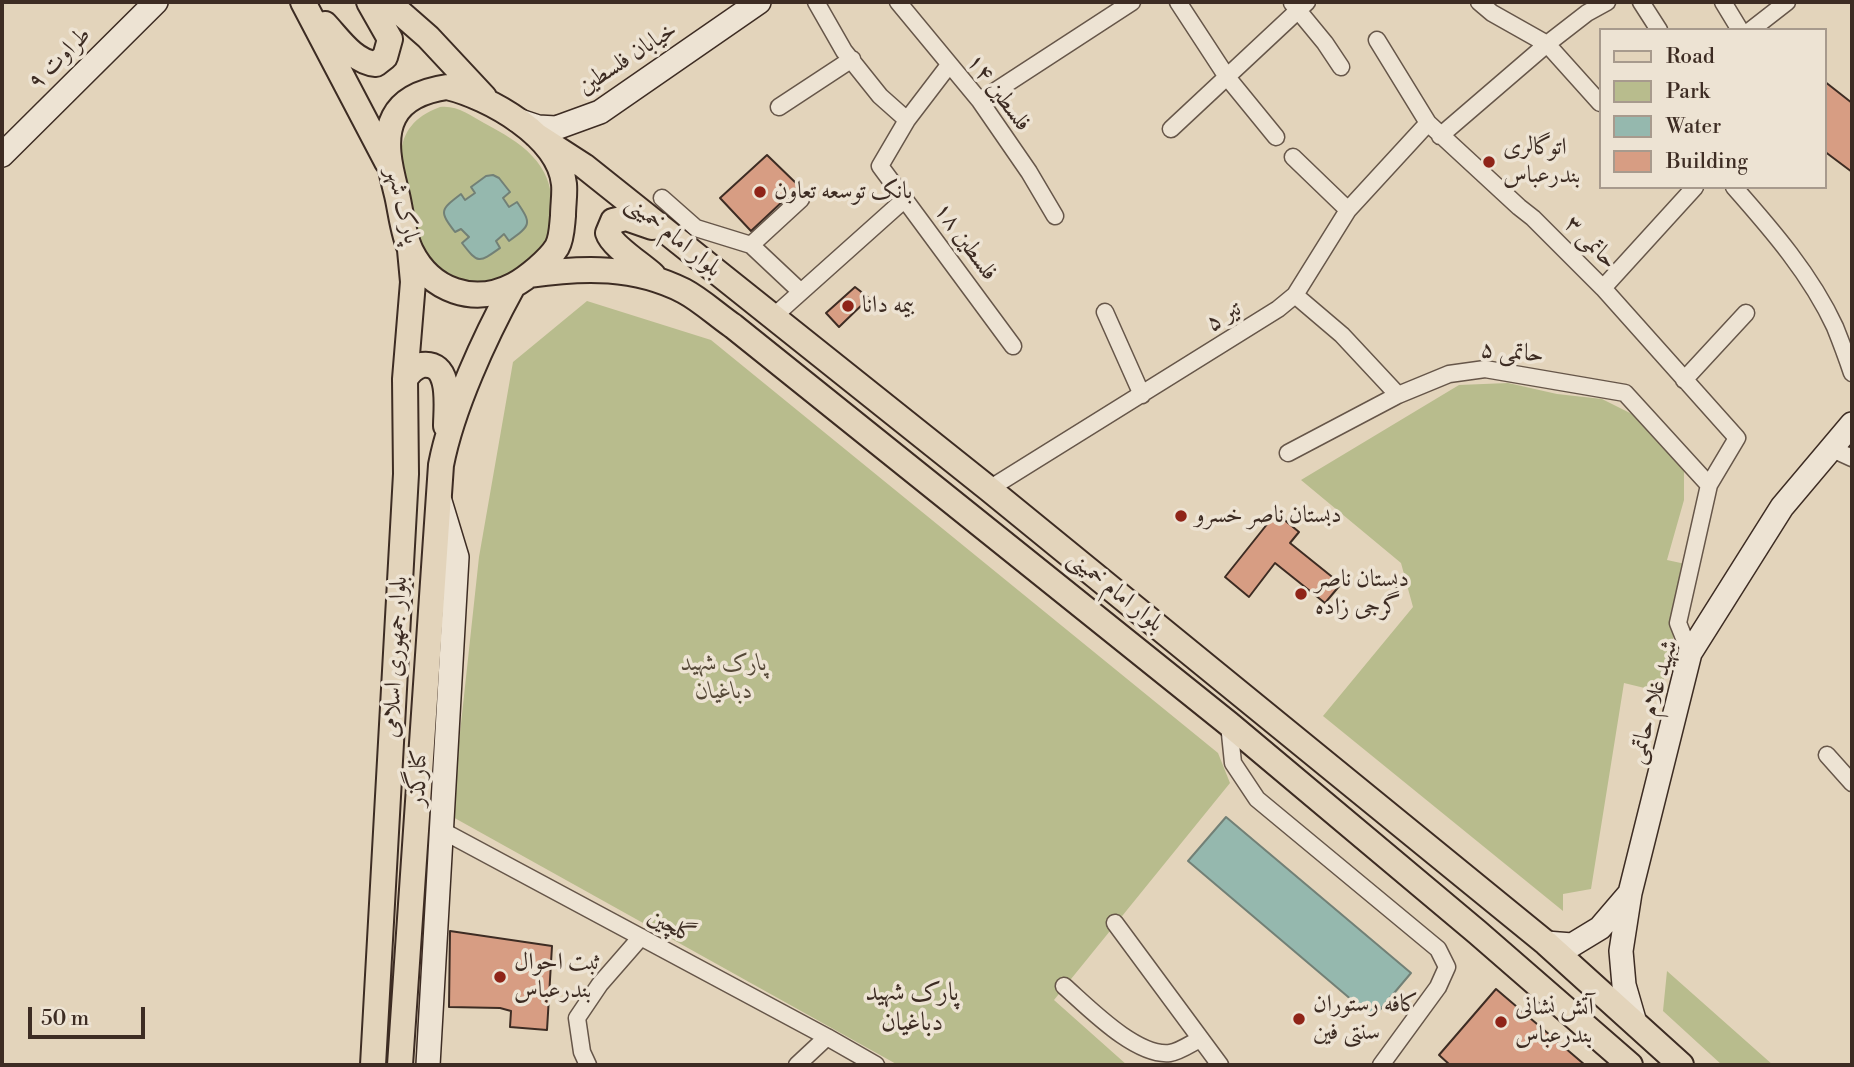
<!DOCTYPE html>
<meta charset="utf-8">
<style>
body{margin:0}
#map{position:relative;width:1854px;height:1067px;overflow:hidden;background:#e3d4bb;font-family:"Libre Bodoni",serif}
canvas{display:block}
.frame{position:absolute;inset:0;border:4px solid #3d2c23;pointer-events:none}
.legend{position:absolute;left:1599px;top:28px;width:228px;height:161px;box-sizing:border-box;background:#ede3d3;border:2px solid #a79a8d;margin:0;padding:9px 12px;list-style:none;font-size:21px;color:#3d2c23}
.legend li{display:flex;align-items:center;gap:14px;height:35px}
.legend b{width:35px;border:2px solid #a79a8d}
.scale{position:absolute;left:28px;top:1007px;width:117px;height:32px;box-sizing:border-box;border:4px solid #3d2c23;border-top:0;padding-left:9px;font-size:21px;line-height:24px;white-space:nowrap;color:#3d2c23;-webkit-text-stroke:5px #ede3d3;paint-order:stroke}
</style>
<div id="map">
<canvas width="1854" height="1067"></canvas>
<div class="frame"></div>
<ul class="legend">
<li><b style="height:9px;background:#e3d4bb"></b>Road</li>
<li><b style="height:19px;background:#b8bc8d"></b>Park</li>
<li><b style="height:19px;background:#95b8ae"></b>Water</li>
<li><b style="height:19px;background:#d79d83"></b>Building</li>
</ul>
<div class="scale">50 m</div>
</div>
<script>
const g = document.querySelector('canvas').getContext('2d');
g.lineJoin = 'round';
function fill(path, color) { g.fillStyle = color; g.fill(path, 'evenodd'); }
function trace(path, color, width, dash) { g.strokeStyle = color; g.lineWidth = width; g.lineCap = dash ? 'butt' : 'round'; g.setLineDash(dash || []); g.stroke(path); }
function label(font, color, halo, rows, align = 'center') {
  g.font = font + ' "Libre Bodoni",Amiri,serif'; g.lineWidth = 7; g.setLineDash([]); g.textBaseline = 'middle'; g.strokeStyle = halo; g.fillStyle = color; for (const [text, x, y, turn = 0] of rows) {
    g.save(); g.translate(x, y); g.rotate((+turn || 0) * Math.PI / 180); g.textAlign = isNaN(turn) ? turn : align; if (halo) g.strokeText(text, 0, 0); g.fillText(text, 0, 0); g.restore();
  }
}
fill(new Path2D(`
 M 440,107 C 457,105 470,115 484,123 C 521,143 553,162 552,209 C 552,223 548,237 540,249 C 517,283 456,296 429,260 C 420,248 416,229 412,215 C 400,171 386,127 440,107 Z
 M 587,301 L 711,340 L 1218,753 L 1230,783 L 1054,1000 L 1127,1065 L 898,1065 L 451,816 L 479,557 L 513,362 Z
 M 1508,383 L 1557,394 L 1602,399 L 1636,416 L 1684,470 L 1684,500 L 1667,560 L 1690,565 L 1661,692 L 1624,683 L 1591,889 L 1563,894 L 1563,911 L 1323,716 L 1413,607 L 1401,563 L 1301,480 L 1459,385 Z
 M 1667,971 L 1773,1065 L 1722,1065 L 1663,1011 Z`), '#b8bc8d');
const water = new Path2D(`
 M 493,175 L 499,178 L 510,192 L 503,198 L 509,207 L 517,202 C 532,224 531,225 509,241 L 504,234 L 496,241 L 500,248 C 479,263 478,264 462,243 L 469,237 L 461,229 L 455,232 C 439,211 440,210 461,194 L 465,200 L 475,193 L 471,187 L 486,176 Z
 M 1226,817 L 1411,973 L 1373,1018 L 1188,861 Z`);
fill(water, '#95b8ae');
trace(water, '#728076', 2);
const building = new Path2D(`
 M 1824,81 L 1852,103 L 1852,172 L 1824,151 Z
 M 767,155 L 799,186 L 751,231 L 720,198 Z
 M 855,287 L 869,298 L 839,327 L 826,313 Z
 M 1276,513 L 1299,532 L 1290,543 L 1341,584 L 1325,603 L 1275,563 L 1249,597 L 1225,577 Z
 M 450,931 L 552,946 L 547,1030 L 510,1027 L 511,1011 L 500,1008 L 449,1007 Z
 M 1496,989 L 1585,1065 L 1450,1065 L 1439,1055 Z`);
fill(building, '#d79d83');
trace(building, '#3d2c23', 2);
const street = new Path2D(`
 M 816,2 L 844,51 L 880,96 L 907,120
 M 898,2 L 980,101 L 1029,172 L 1055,216
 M 1178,2 L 1227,77 L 1276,137
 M 1479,2 L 1492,13 L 1547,44 L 1600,103
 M 1641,2 L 1659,30
 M 1723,2 L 1740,30
 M 1292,3 L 1325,43 L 1341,67
 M 1751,30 L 1787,2
 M 1377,40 L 1428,123 L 1519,207 L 1533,218 L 1603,288 L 1737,438 L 1709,485 L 1678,623 L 1690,653
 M 949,65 L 907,120 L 880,166 L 1013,346
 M 980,101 L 1132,2
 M 779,107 L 852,59
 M 1171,129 L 1307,2
 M 1440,136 L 1547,44 L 1587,13 L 1607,2
 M 1293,157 L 1348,210
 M 1734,187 C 1772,230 1811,275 1835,327 C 1841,342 1847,358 1852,373
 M 662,198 L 696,228 L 751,245 L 801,292
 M 751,245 L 801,199
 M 1603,288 L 1695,187
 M 1295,295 L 1342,335 L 1398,395
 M 1105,312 L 1142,395
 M 773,317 L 905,199
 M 1684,380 L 1746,313
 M 1830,448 L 1852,458
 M 1288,453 L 1398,395 L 1449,374 L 1485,369 L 1625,393 L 1709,485
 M 989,489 L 1278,309 L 1295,295 L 1348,210 L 1428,123
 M 1229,724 L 1233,763 L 1257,799 L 1438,949 L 1447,967 L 1438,987 L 1381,1065
 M 1827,755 L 1852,783
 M 443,831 L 827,1037 L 876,1065
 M 1115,923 L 1220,1065
 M 1064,986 C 1088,1007 1136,1057 1170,1053 C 1179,1052 1192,1043 1200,1039
 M 588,1065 L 582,1052 L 577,1018 L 600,984 L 641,937
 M 797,1065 L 827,1037`);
const secondary = new Path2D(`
 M 517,120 L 538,127 L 556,128 L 600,112 L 759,2
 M 2,155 L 156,2
 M 1546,943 L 1572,945 L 1600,928 L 1630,893
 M 1635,1023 L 1624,985 L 1621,951 L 1630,893 L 1690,653 L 1782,507 L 1852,424
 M 428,1065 L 457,557 L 440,501`);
const primary = new Path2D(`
 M 303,2 L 387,162
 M 388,2 L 428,37 L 484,97
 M 325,24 C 339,39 354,62 376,64 L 385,57 L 390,39 L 369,2
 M 447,87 C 489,97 559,136 564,184 C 565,194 563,205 563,216 C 562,225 562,238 557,247 C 549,260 527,278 514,285 C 474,306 431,291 411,251 C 403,235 401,212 397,195 C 391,171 382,140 394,117 C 404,97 427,90 447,87 Z
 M 536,135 L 584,166 L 989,489 L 1546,943 L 1681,1065
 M 652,227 L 626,218 L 613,221 L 608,233 C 612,246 641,264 653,275
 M 530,275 C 584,267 635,266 684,291 C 701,300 717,315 733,326 L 1229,724 L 1477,932 L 1630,1065
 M 405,379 C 409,373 414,367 422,365 C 453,361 446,408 446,426
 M 373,1065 L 406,474 L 405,379 L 413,282 L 410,250
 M 400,1065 L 441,465 C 452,408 485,337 513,286`);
trace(street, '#665649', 19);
trace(secondary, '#3d2c23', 26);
trace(primary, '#3d2c23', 28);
trace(street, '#ede3d3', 16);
trace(secondary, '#ede3d3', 23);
trace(primary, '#e3d4bb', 24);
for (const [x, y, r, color] of [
 [1489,162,7,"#8f2418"],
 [760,192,7,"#8f2418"],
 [848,306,7,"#8f2418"],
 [1181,516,7,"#8f2418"],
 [1301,594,7,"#8f2418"],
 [500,977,7,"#8f2418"],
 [1299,1019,7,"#8f2418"],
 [1501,1022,7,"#8f2418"]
]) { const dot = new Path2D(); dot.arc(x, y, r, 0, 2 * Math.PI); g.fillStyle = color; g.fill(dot); trace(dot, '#ede3d3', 2.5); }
label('24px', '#3d2c23', '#ede3d3', [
 ["طراوت ۹",60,59,-45],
 ["خیابان فلسطین",628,59,-33],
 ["فلسطین ۱۴",998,93,53],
 ["پارک شهر",402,206,76],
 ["بلوار امام خمینی",673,237,39],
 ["فلسطین ۱۸",965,242,54],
 ["حاتمی ۳",1590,243,45],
 ["تیر ۵",1224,317,-32],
 ["حاتمی ۵",1512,353,5],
 ["بلوار امام خمینی",1115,592,39],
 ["بلوار جمهوری اسلامی",396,657,-87],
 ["شهید غلام حاتمی",1654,702,-74],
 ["کنارگذر",419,778,-87],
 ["گلچین",671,927,28]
]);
label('24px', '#3d2c23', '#ede3d3', [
 ["اتوگالری",1503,148],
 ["بندرعباس",1503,176],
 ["بانک توسعه تعاون",774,192],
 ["بیمه دانا",862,306],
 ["دبستان ناصر خسرو",1195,516],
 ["دبستان ناصر",1315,580],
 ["گرجی زاده",1315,608],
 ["ثبت احوال",514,963],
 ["بندرعباس",514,991],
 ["کافه رستوران",1313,1005],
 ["سنتی فین",1313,1033],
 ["آتش نشانی",1515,1008],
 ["بندرعباس",1515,1036]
], 'left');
label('italic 24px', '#564938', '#ede3d3', [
 ["پارک شهید",724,664],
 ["دباغیان",724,692]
]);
label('26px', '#3d2c23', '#ede3d3', [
 ["پارک شهید",912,994],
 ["دباغیان",912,1024]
]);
</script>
